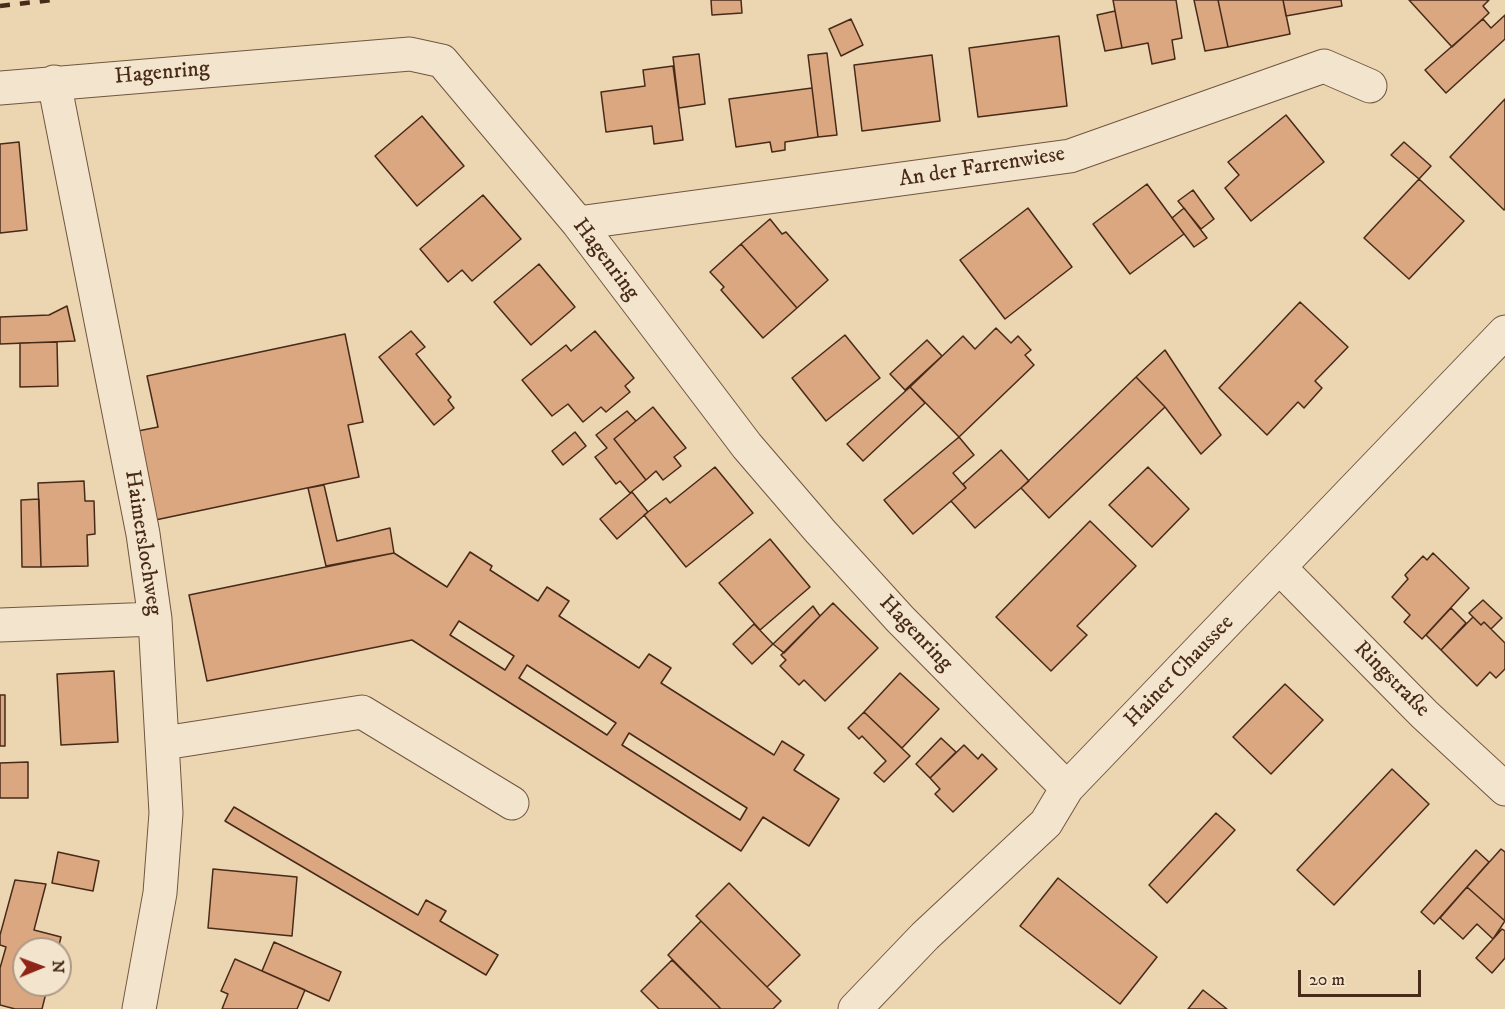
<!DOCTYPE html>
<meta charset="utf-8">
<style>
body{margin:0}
#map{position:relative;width:1505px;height:1009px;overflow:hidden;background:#ecd6b2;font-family:"IM FELL DW Pica",serif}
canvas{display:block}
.north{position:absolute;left:12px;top:937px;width:60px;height:60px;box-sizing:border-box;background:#f3e4cd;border:2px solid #af9a85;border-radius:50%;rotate:89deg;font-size:16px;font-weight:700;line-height:24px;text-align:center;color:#482a19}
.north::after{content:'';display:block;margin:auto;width:21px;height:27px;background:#8f2418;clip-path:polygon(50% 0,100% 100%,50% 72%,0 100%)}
.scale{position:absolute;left:1298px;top:970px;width:123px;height:27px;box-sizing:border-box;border:3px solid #482a19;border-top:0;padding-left:8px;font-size:18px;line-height:21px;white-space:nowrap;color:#482a19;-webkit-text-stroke:4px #f3e4cd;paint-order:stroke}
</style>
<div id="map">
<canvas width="1505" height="1009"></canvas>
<div class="north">N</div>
<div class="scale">20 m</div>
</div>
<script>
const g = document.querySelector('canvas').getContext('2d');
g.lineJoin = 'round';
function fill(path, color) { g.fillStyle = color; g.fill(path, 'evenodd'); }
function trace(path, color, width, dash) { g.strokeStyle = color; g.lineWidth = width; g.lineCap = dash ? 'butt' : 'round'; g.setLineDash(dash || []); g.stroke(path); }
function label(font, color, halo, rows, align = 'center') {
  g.font = font + ' "IM FELL DW Pica",serif'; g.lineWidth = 4.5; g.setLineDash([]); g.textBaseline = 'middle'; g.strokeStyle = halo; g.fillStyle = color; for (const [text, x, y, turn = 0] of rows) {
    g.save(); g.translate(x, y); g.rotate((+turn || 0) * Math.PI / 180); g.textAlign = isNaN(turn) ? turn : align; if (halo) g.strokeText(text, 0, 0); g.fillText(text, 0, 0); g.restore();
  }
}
const building = new Path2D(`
 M 711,0 L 741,0 L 742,13 L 712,15 Z
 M 1113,0 L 1176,0 L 1182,38 L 1172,40 L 1175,59 L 1152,64 L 1148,43 L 1122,48 Z
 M 1194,0 L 1218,0 L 1228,47 L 1205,51 Z
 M 1218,0 L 1283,0 L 1290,34 L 1228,47 Z
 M 1283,0 L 1341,0 L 1342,6 L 1286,16 Z
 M 1409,0 L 1489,0 L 1483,6 L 1489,13 L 1452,47 Z
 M 1115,11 L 1122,48 L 1105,51 L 1097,15 Z
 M 1505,15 L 1505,39 L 1446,93 L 1425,70 L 1483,19 L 1491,28 Z
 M 851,19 L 863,45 L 841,56 L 829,29 Z
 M 1059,36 L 1067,106 L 978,117 L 969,48 Z
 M 827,53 L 837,135 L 818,137 L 808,55 Z
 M 699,54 L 705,104 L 679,108 L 673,57 Z
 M 932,55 L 940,121 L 862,131 L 854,65 Z
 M 673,66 L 683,140 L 654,144 L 652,126 L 606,132 L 601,92 L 645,86 L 643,70 Z
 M 812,88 L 818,137 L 785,142 L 785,150 L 772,152 L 770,142 L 736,147 L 729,99 Z
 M 1505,99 L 1505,209 L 1504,210 L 1450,157 Z
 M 1286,115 L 1324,162 L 1251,221 L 1225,188 L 1239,175 L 1228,162 Z
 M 422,116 L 464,166 L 417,206 L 375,156 Z
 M 19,142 L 27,230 L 0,233 L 0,144 Z
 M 1404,142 L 1431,166 L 1419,179 L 1391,155 Z
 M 1419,179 L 1464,221 L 1409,279 L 1364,238 Z
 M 1147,184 L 1184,234 L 1130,274 L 1093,224 Z
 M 1193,190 L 1214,219 L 1201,229 L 1178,201 Z
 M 483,195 L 521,239 L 472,281 L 462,270 L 448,282 L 420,249 Z
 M 1028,208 L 1072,267 L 1005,319 L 960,260 Z
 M 1184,208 L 1207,238 L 1194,247 L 1172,218 Z
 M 770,219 L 782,234 L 786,232 L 828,280 L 797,308 L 741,244 Z
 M 741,244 L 797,308 L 763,338 L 721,290 L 724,287 L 710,272 Z
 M 539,264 L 575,307 L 531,345 L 494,302 Z
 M 1300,302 L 1348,347 L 1315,381 L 1322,388 L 1304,408 L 1298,402 L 1267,435 L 1219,388 Z
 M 67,306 L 75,341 L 0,344 L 0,317 L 49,315 Z
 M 996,328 L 1011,343 L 1018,336 L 1031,350 L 1025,355 L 1034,365 L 959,437 L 910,387 L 963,336 L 975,349 Z
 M 411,331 L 425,347 L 416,354 L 451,397 L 448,400 L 454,408 L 434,425 L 379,357 Z
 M 595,331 L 634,378 L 625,386 L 630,392 L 606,412 L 601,407 L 583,422 L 568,404 L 552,416 L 522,380 L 566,345 L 571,351 Z
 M 345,334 L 363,422 L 348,425 L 359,477 L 146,522 L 128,433 L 158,427 L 147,376 Z
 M 845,335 L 880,378 L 826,421 L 792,378 Z
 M 927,340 L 942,356 L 905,390 L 890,374 Z
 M 57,342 L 58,386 L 20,387 L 20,343 Z
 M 1165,350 L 1221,435 L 1201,454 L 1165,407 L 1136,377 Z
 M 1136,377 L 1165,407 L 1049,518 L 1021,488 Z
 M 910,387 L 925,403 L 863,461 L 847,444 Z
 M 653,407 L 686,448 L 674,457 L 681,466 L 663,480 L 656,471 L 646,480 L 614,439 Z
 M 627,411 L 636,421 L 614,439 L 646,480 L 630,493 L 620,481 L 616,484 L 595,457 L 607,448 L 596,435 Z
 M 575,432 L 586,446 L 563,465 L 552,451 Z
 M 959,437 L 974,455 L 953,473 L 966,488 L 913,534 L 884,500 Z
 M 1001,450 L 1029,481 L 975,528 L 951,501 L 966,488 L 963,484 Z
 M 715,467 L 753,513 L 686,567 L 644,515 L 666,498 L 670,503 Z
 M 1148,467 L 1189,509 L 1152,547 L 1109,505 Z
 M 84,481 L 85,501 L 94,501 L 95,534 L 87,535 L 88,566 L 41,567 L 38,483 Z
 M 324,485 L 337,541 L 390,528 L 394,553 L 326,566 L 308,488 Z
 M 632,492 L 648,512 L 617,539 L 600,519 Z
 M 39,499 L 41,567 L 22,567 L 21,500 Z
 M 1090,521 L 1136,566 L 1077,626 L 1087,635 L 1051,671 L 996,617 Z
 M 770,539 L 810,587 L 760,630 L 719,583 Z
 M 470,552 L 492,566 L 490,570 L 538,601 L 547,587 L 569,601 L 559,616 L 639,668 L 649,654 L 671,668 L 661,683 L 774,755 L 782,741 L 804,755 L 794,770 L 839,799 L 809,846 L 763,817 L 741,851 L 412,640 L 207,681 L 189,595 L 394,553 L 447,587 ZM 459,621 L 514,656 L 505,670 L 450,635 ZM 527,665 L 616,723 L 607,735 L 519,678 ZM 629,733 L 747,808 L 740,820 L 622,745 Z
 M 1433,553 L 1469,588 L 1422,639 L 1404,622 L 1410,615 L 1392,597 L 1408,579 L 1405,575 L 1423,556 L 1427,560 Z
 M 1483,600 L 1502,618 L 1491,629 L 1484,622 L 1481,625 L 1469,613 Z
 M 833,603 L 878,648 L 825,701 L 804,680 L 799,685 L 780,666 L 786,660 L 781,655 Z
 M 813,606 L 820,616 L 784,653 L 773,644 Z
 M 1451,608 L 1466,623 L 1441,650 L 1426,635 Z
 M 1473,617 L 1481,625 L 1484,622 L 1505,643 L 1505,669 L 1496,678 L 1490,672 L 1477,686 L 1441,650 Z
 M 754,624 L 773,644 L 752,664 L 733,644 Z
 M 114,671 L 118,742 L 61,745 L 57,674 Z
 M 900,673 L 939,709 L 902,748 L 864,712 Z
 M 1285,684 L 1323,720 L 1271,774 L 1233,737 Z
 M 0,695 L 5,695 L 5,746 L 0,746 Z
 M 864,712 L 910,756 L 884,782 L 874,773 L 886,761 L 862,736 L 859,739 L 848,728 Z
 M 941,738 L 956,752 L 930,778 L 916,764 Z
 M 964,745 L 978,759 L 982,754 L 997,769 L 953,812 L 935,794 L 940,789 L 930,778 Z
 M 28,762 L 28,798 L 0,798 L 0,763 Z
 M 1392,769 L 1429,804 L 1334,905 L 1297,870 Z
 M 234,807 L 418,915 L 426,900 L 446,911 L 440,921 L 498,955 L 486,975 L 225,821 Z
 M 1216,813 L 1235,830 L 1167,903 L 1149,885 Z
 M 1501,849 L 1505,852 L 1505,921 L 1467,887 Z
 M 1476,850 L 1489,862 L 1434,924 L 1421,912 Z
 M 58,852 L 99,861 L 93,891 L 52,883 Z
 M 213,869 L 297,877 L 292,936 L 208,928 Z
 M 1058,878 L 1157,957 L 1120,1004 L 1020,926 Z
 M 15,880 L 46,884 L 34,930 L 61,937 L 58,949 L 24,949 L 24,985 L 48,985 L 42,1009 L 15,1009 L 0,1005 L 0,968 L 6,947 L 0,945 L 0,935 Z
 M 729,883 L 800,955 L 767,987 L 696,916 Z
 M 1467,887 L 1505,921 L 1493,939 L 1477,924 L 1463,939 L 1440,918 Z
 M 701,921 L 781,1001 L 773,1009 L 721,1009 L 668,955 Z
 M 1502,929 L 1505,931 L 1505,958 L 1492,973 L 1476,958 Z
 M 274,942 L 341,972 L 329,1001 L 262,971 Z
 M 235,959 L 305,990 L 297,1009 L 222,1009 L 228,994 L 221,991 Z
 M 672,960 L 721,1009 L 659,1009 L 641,991 Z
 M 1203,990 L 1227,1009 L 1188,1009 Z`);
fill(building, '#dba780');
trace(building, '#482a19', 1.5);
const minor = new Path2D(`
 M 54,82 L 143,534 L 155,619 L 166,813 L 160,893 L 139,1009
 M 0,88 L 410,54 L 442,61 L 578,223 L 747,446 L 820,531 L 900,619 L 1067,788
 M 578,223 L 1070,156 L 1324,66 L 1370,86
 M 1280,568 L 1424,714 L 1505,789
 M 0,625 L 155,619
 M 164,743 L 362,712 L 512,803
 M 855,1009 L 925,936 L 1046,823 L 1067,788 L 1505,332`);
trace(minor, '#71553f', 35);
trace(minor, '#f3e4cd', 33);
trace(new Path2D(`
 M 0,6 L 52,0`), '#482a19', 4.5, [10, 10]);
label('22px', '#482a19', '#f3e4cd', [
 ["Hagenring",162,74,-5],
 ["An der Farrenwiese",982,168,-9],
 ["Hagenring",605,260,53],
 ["Haimerslochweg",142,543,81],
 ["Hagenring",915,634,46],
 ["Hainer Chaussee",1180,672,-46],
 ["Ringstraße",1391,680,45]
]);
</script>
